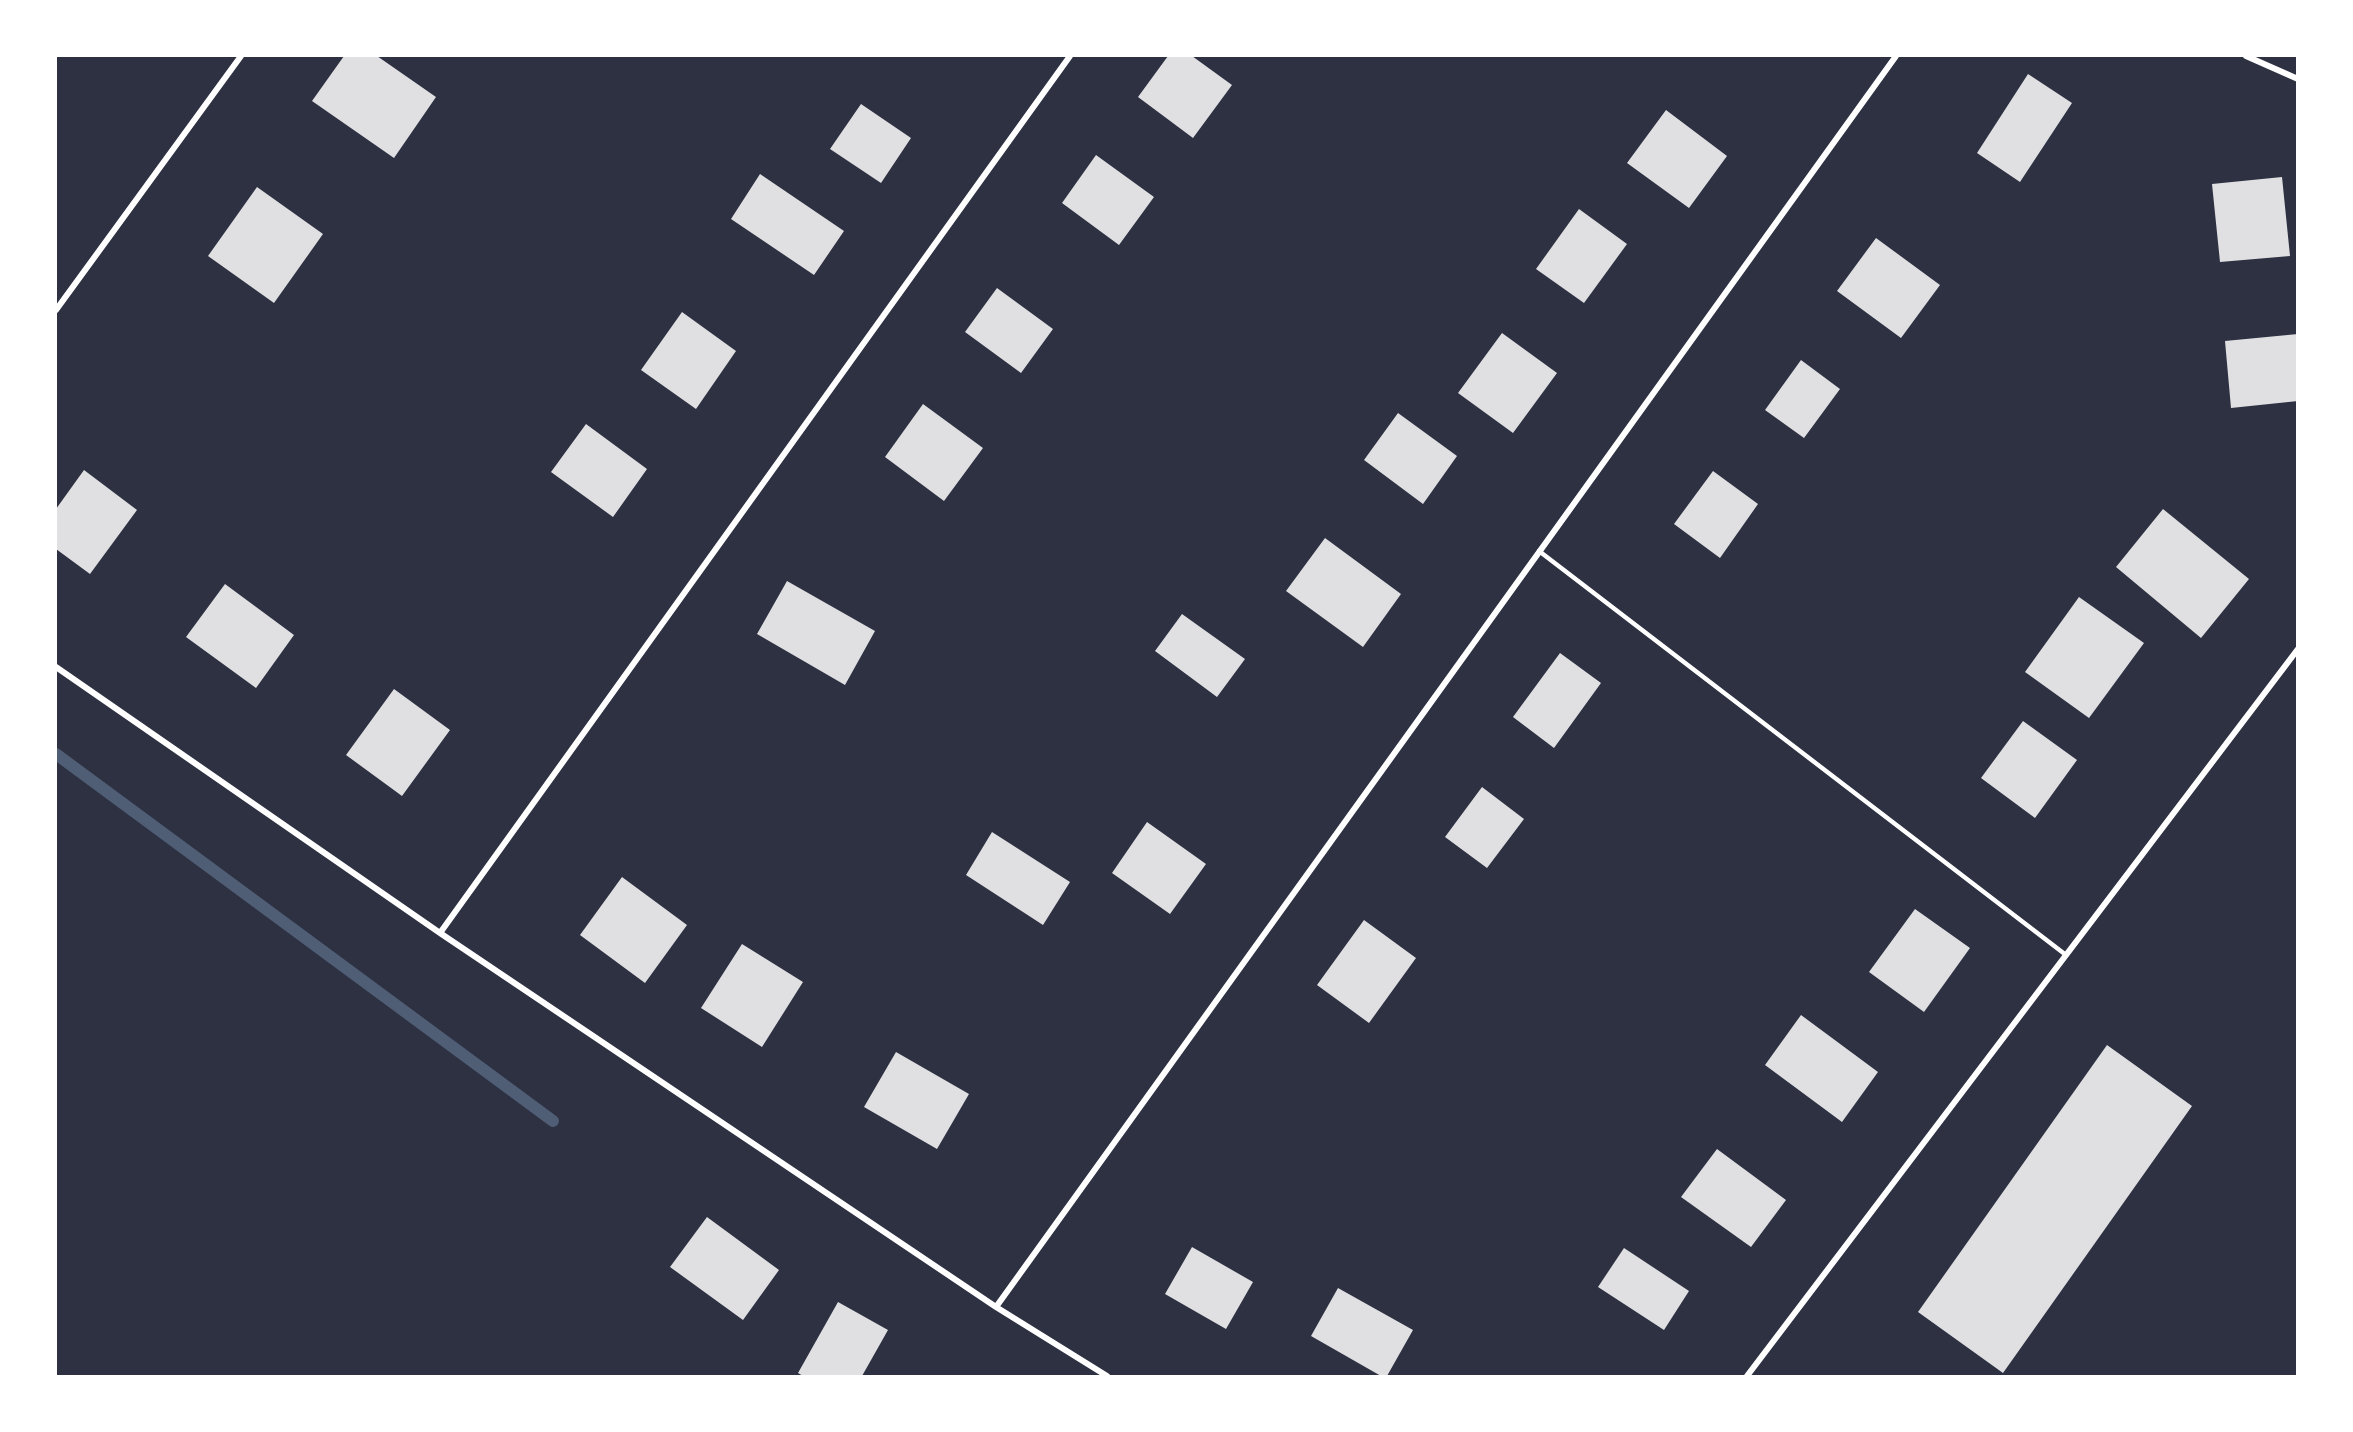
<!DOCTYPE html>
<style>
body{margin:0}
#map{position:relative;width:2353px;height:1432px;overflow:hidden;background:#2d3142;font-family:"PT Sans Narrow",sans-serif}
canvas{display:block}
.frame{position:absolute;inset:0;border:57px solid #fff;pointer-events:none}
</style>
<div id="map">
<canvas width="2353" height="1432"></canvas>
<div class="frame"></div>
</div>
<script>
const g = document.querySelector('canvas').getContext('2d');
g.lineJoin = 'round';
function trace(path, color, width, dash) { g.strokeStyle = color; g.lineWidth = width; g.lineCap = dash ? 'butt' : 'round'; g.setLineDash(dash || []); g.stroke(path); }
function fill(path, color) { g.fillStyle = color; g.fill(path, 'evenodd'); }
trace(new Path2D(`
 M 56,754 L 553,1121`), '#4f5d75', 12);
fill(new Path2D(`
 M 344,56 L 377,56 L 436,97 L 394,158 L 312,101 Z
 M 1168,56 L 1192,56 L 1232,85 L 1193,138 L 1138,97 Z
 M 2028,74 L 2072,103 L 2020,182 L 1977,153 Z
 M 861,104 L 911,138 L 881,183 L 830,149 Z
 M 1666,110 L 1727,156 L 1689,208 L 1627,163 Z
 M 1096,155 L 1154,197 L 1119,245 L 1062,203 Z
 M 760,174 L 844,231 L 814,275 L 731,219 Z
 M 2282,177 L 2290,256 L 2220,262 L 2212,184 Z
 M 257,187 L 323,234 L 274,303 L 208,256 Z
 M 1579,209 L 1627,244 L 1584,303 L 1536,269 Z
 M 1876,238 L 1940,285 L 1901,338 L 1837,291 Z
 M 997,288 L 1053,329 L 1021,373 L 965,332 Z
 M 682,312 L 736,351 L 696,409 L 641,370 Z
 M 1502,333 L 1557,373 L 1513,433 L 1458,393 Z
 M 2298,334 L 2298,401 L 2231,408 L 2225,341 Z
 M 1801,360 L 1840,389 L 1804,438 L 1765,410 Z
 M 923,404 L 983,448 L 944,501 L 885,457 Z
 M 1398,413 L 1457,456 L 1423,504 L 1364,460 Z
 M 586,424 L 647,469 L 613,517 L 551,472 Z
 M 84,470 L 137,510 L 90,574 L 56,549 L 56,509 Z
 M 1713,471 L 1758,504 L 1720,558 L 1674,524 Z
 M 2163,509 L 2249,579 L 2201,638 L 2116,567 Z
 M 1325,538 L 1401,594 L 1363,647 L 1286,591 Z
 M 787,581 L 875,631 L 845,685 L 757,634 Z
 M 225,584 L 294,635 L 256,688 L 186,637 Z
 M 2079,597 L 2144,643 L 2089,718 L 2025,672 Z
 M 1182,614 L 1245,659 L 1217,697 L 1155,651 Z
 M 1560,653 L 1601,683 L 1554,748 L 1513,717 Z
 M 394,689 L 450,730 L 402,796 L 346,755 Z
 M 2023,721 L 2077,760 L 2035,818 L 1981,778 Z
 M 1482,787 L 1524,819 L 1487,868 L 1445,837 Z
 M 1147,822 L 1206,864 L 1170,914 L 1112,873 Z
 M 992,832 L 1070,882 L 1043,925 L 966,875 Z
 M 622,877 L 687,925 L 645,983 L 580,935 Z
 M 1915,909 L 1970,948 L 1924,1012 L 1869,972 Z
 M 1364,920 L 1416,958 L 1369,1023 L 1317,985 Z
 M 742,944 L 803,982 L 762,1047 L 701,1008 Z
 M 1801,1015 L 1878,1072 L 1842,1122 L 1765,1065 Z
 M 2107,1045 L 2192,1106 L 2003,1373 L 1918,1312 Z
 M 896,1052 L 969,1094 L 937,1149 L 864,1107 Z
 M 1717,1149 L 1786,1200 L 1751,1247 L 1681,1197 Z
 M 707,1217 L 779,1270 L 743,1320 L 670,1267 Z
 M 1192,1247 L 1253,1282 L 1226,1329 L 1165,1294 Z
 M 1624,1248 L 1689,1291 L 1664,1330 L 1598,1287 Z
 M 1338,1288 L 1413,1330 L 1387,1376 L 1381,1376 L 1311,1336 Z
 M 838,1302 L 888,1330 L 862,1376 L 803,1376 L 798,1373 Z`), '#e0e0e3');
trace(new Path2D(`
 M 1539,551 L 2066,955`), '#fff', 4.5);
trace(new Path2D(`
 M 2246,56 L 2298,79
 M 56,310 L 241,56
 M 56,667 L 440,933 L 996,1307 L 1107,1376
 M 440,933 L 1070,56
 M 996,1307 L 1896,56
 M 1747,1376 L 2298,649`), '#fff', 6);
</script>
